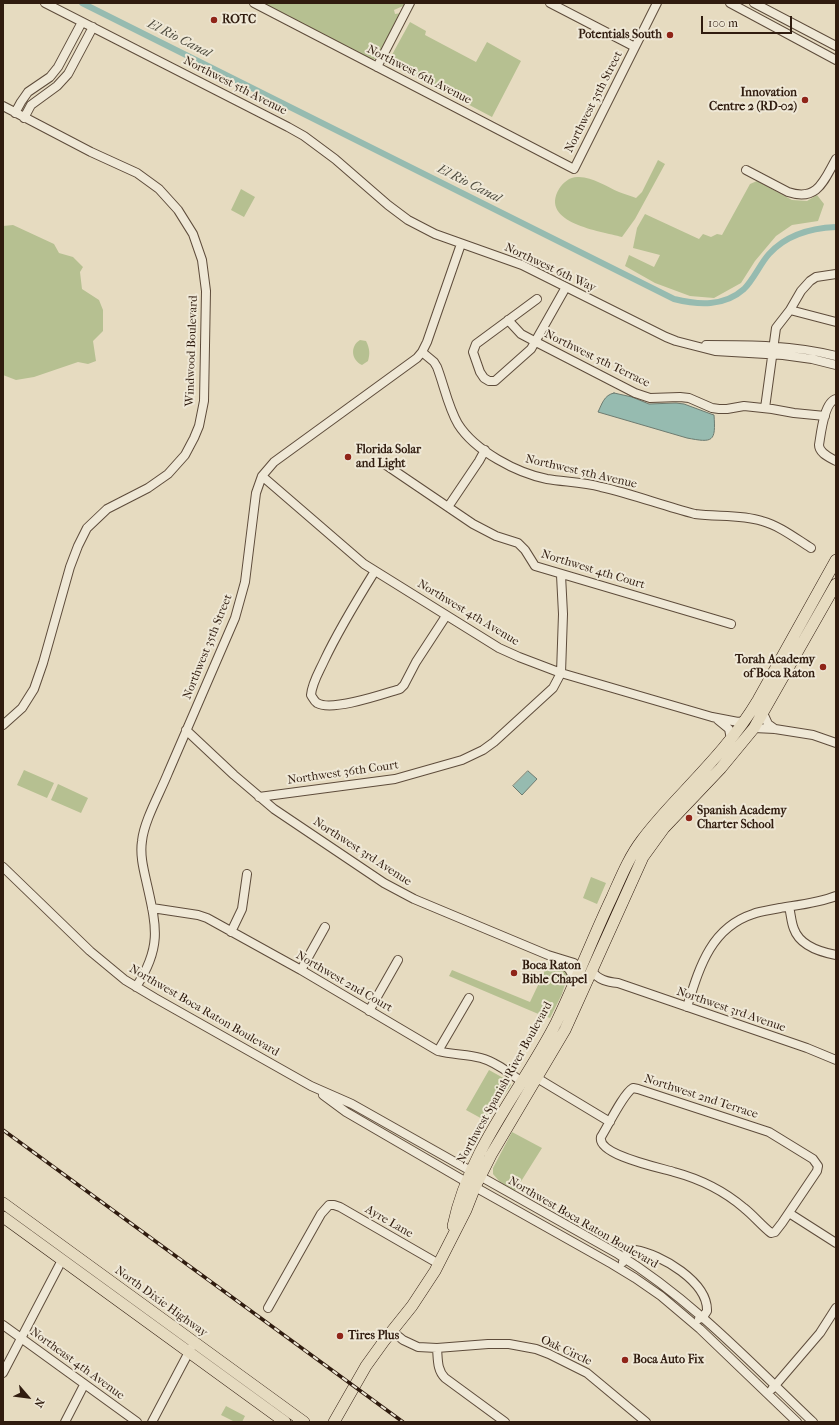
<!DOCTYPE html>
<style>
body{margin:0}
#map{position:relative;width:839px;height:1425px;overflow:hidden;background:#e6dbc0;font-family:"IM FELL French Canon",serif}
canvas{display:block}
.frame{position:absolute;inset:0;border:4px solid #301c0f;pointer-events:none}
.north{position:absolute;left:8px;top:1377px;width:40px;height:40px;-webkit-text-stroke:3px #efe8d6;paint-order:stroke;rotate:118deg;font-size:11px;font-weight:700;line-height:16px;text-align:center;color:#301c0f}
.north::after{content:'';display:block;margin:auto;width:14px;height:18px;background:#301c0f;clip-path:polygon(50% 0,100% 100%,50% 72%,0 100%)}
.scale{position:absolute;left:701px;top:16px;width:91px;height:18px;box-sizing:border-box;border:2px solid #301c0f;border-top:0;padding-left:5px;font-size:12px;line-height:14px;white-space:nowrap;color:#301c0f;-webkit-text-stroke:3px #efe8d6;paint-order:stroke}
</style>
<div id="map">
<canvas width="839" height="1425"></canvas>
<div class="frame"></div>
<div class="north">N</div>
<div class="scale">100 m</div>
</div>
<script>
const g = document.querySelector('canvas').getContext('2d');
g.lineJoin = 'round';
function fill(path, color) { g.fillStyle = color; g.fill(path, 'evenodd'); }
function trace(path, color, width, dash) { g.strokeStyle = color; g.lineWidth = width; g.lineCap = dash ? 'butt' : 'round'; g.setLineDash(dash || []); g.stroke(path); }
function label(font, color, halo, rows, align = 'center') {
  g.font = font + ' "IM FELL French Canon",serif'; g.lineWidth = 4; g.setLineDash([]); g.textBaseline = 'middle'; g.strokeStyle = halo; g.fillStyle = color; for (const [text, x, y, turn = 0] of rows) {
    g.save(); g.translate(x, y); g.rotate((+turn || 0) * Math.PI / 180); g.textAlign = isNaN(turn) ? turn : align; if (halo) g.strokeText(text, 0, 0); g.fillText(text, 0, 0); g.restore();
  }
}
fill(new Path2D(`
 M 262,3 L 405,3 L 403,6 L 394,10 L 395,14 L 401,13 L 378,58 L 372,60 Z
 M 410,22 L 426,31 L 425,35 L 476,62 L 487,42 L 521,61 L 492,117 L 388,62 Z
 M 658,160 L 665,164 L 635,219 L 622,237 C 600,231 539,223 559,189 C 563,182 571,176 579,177 C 593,177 607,187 619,192 C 624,194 631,196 636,198 L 642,192 Z
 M 757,181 L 792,200 L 807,201 L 817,195 L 824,204 L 818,221 L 792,225 L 776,236 L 755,261 L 741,283 L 714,298 L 690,296 L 655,283 L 625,266 L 629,255 L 654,267 L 660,255 L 633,248 L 637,228 L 645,214 L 699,239 L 703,234 L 711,237 L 717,234 L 722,235 L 750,184 Z
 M 241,189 L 255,197 L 244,217 L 231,210 Z
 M 13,225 L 54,244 L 59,253 L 73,257 L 83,267 L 80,272 L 82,289 L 99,300 L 103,310 L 103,331 L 93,341 L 96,361 L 88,364 L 78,362 L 34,377 L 16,380 L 3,375 L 3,226 Z
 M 360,340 L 366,341 C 370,349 370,354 368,361 L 362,365 C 351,360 350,346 360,340 Z
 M 24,770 L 54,783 L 47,798 L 17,785 Z
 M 58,784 L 88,798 L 81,813 L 51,800 Z
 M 591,877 L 606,883 L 597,904 L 583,898 Z
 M 549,962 L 565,971 L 568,975 L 562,994 L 550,1018 L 536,1013 L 449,976 L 452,970 L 530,1002 Z
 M 489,1070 L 507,1080 L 511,1085 L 486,1121 L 466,1110 Z
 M 512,1132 L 542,1148 L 515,1191 L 500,1182 L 493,1174 L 493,1168 Z
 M 226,1406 L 245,1416 L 242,1422 L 235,1422 L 221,1415 Z`), '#b6c091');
const water = new Path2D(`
 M 614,393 L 632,397 L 649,404 L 676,403 L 684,404 L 711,414 L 714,415 C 716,442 713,443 687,438 L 598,412 C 602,404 604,395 614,393 Z
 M 528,771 L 537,779 L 522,795 L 513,786 Z`);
fill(water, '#96bbb0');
trace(water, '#6d7b70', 1);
trace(new Path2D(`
 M 82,3 L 674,299 C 698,305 724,307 744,289 C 754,279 760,264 769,254 C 787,234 811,228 836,227`), '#96bbb0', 6);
const minor = new Path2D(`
 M 45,3 L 288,127 L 304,136 L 335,159 L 388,205 L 408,220 L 435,234 L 522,265 L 666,337 L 676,341 L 715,351 L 783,355 L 812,359 L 836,365
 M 254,3 L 574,169 L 657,3
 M 550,3 L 635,47
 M 730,3 L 836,60
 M 754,3 L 836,46
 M 377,67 L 410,3
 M 3,106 L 91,152 L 137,173 L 159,189 L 178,210 L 193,234 L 202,260 L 206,291 L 204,401 L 199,426 L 194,438 L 185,455 L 168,474 L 148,488 L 107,509 L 87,528 L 78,546 L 70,567 L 43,663 L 34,689 L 22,708 L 3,725
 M 15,113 L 21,102 L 28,92 L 50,77 L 58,67 L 82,22
 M 24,118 L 31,105 L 57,86 L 68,74 L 93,27
 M 746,170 L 788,192 C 818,202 824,180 836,159
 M 537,299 L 476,344 L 473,352 L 480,372 L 484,378 L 489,381 L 495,381 L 531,349 L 566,287
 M 790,310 L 836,322
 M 508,320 L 521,334 L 536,342 L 635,393 L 650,398 L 680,397 L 689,398 L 712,408 L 719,409 L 727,409 L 744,406 L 772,409 L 794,413 L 825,416
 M 706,345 C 750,345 793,345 836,356
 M 422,352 L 434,362 L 437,367 C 444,385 448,407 458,424 C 475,451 517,473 547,479 C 565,482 583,482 601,487 C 633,494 663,506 695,514 C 717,517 741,514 762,521 C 780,526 795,538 811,548
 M 836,399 C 824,402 821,433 819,445 C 819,453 829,457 836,461
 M 765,408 L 776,328 L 790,310 L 801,291 L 810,281 L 816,277 L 836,274
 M 383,463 L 473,524 L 496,536 L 518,543 L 525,550 L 535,566 L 731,624
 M 262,476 L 364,564 L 499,648 L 519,657 L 561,673 L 712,717 L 738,722 L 744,721
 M 448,507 L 479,461 L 485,450
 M 375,571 C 357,600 339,629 324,661 C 319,672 312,683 311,695 C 313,698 314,701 317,703 C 332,712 383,694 400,689 L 404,685 L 416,662 L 446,616
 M 763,713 L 768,724 L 775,729
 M 718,720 L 729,729 L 731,739
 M 754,728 L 775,729 L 813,735 L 836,743
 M 186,730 L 234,775 L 274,809 L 384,883 L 414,899 L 548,955 L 574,963 L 579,970
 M 259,797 L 395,779 L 462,760 L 483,750 L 494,742 L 553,688 L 561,673 L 563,614 L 561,575
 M 3,867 L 90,951 L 125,980 L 155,998 L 311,1086 L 352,1104 L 618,1254 C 692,1300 750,1362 813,1422
 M 789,907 C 791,914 791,922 794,929 C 800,946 820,952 836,955
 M 152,908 L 198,915 L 207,918 L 301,970 L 438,1051 C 453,1055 467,1054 481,1058 C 496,1062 509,1073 521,1081
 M 231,932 L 242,909 L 247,874
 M 556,960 L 569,969 L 575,980
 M 301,970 L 325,927
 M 592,971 C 598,980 608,982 618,983 L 807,1048 L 836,1060
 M 136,987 C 163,946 156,925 146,880 C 143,867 140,854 142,841 C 144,821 160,793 168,773 C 190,721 213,670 235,618 L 245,582 L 256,493 L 262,476 L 274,462 L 417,358 L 422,352 L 427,342 L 461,244
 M 687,1007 C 699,969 710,928 753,914 C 761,911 771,910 780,908 C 798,905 818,903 836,896
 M 369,1011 L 398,960
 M 438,1051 L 469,998
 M 537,1078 L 610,1122
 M 633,1088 L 638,1089 L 769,1132 L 813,1159 L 818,1166 L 817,1171 L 782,1223 L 775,1232 L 771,1233 C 761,1225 753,1215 744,1208 C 723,1190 700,1179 674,1172 C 661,1168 597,1155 601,1137 C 608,1126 623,1094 633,1088 Z
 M 323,1095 L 346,1112 L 475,1187 L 612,1264 L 635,1278 L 661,1296 L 700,1329 L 797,1422
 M 789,1213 L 836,1243
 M 623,1262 L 626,1255 L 635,1250 C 661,1254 708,1282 707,1311 L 703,1317 L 699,1319
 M 268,1308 L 321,1214 L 329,1205 L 334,1205 L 340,1207 L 439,1264
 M 3,1325 L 137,1422
 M 392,1331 L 403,1340 L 418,1347 L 437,1348 L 488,1344 L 509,1344 L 536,1349 L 549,1354 L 587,1373 L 646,1422
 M 437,1348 C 438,1360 437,1370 445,1378 L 505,1422
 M 3,1373 L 62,1260
 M 772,1389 L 820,1333 L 836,1308
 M 65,1422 L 84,1385
 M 152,1422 L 191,1348`);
const major = new Path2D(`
 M 3,1203 L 304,1422
 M 3,1217 L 285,1422
 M 453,1226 C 469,1149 521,1091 556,1023 C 576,982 592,939 612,897 C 621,877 629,857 642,840 C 653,825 666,811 678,798 C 707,767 736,737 758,700 L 836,560
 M 334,1422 L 366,1366 L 384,1341 L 412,1306 L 435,1271 L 466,1210 L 475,1187 L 491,1155 L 565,1030 L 643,857 L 664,828 L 721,768 L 754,728 L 836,584`);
trace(minor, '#5e4c3b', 10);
trace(major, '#301c0f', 12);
trace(minor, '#efe8d6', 8);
trace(major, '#e6dbc0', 11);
const rail = new Path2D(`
 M 3,1130 L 403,1422`);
trace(rail, '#301c0f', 3.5);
trace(rail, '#efe8d6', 2, [6]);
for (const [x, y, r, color] of [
 [214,20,4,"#8f2418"],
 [670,35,4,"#8f2418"],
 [805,100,4,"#8f2418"],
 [348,457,4,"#8f2418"],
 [823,667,4,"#8f2418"],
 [689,818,4,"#8f2418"],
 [514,973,4,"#8f2418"],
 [340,1336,4,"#8f2418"],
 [625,1360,4,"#8f2418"]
]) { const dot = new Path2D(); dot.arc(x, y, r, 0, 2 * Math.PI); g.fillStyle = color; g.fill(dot); trace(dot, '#efe8d6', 1.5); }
label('bold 12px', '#301c0f', '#efe8d6', [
 ["ROTC",222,20],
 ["Potentials South",662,35,"right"],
 ["Innovation",797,93,"right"],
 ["Centre 2 (RD-02)",797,107,"right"],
 ["Florida Solar",356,450],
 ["and Light",356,464],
 ["Torah Academy",815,660,"right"],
 ["of Boca Raton",815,674,"right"],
 ["Spanish Academy",697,811],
 ["Charter School",697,825],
 ["Boca Raton",522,966],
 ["Bible Chapel",522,980],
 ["Tires Plus",348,1336],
 ["Boca Auto Fix",633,1360]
], 'left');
label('12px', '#301c0f', '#efe8d6', [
 ["Northwest 6th Avenue",419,75,27],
 ["Northwest 5th Avenue",235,86,27],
 ["Northwest 35th Street",594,102,-63],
 ["Northwest 6th Way",550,268,25],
 ["Windwood Boulevard",192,351,-88],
 ["Northwest 5th Terrace",597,359,26],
 ["Northwest 5th Avenue",581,472,13],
 ["Northwest 4th Court",593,570,17],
 ["Northwest 4th Avenue",468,613,31],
 ["Northwest 35th Street",208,647,-68],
 ["Northwest 36th Court",343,773,-8],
 ["Northwest 3rd Avenue",362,852,33],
 ["Northwest 2nd Court",344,982,30],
 ["Northwest 3rd Avenue",731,1010,19],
 ["Northwest Boca Raton Boulevard",204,1011,30],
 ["Northwest Spanish River Boulevard",505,1083,-61],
 ["Northwest 2nd Terrace",701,1097,18],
 ["Ayre Lane",389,1222,30],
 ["Northwest Boca Raton Boulevard",583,1223,30],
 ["North Dixie Highway",161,1302,36],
 ["Oak Circle",566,1351,25],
 ["Northeast 4th Avenue",77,1364,36]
]);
label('italic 13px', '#4f4c3f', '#efe8d6', [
 ["El Rio Canal",179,39,27],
 ["El Rio Canal",469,184,27]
]);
</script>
